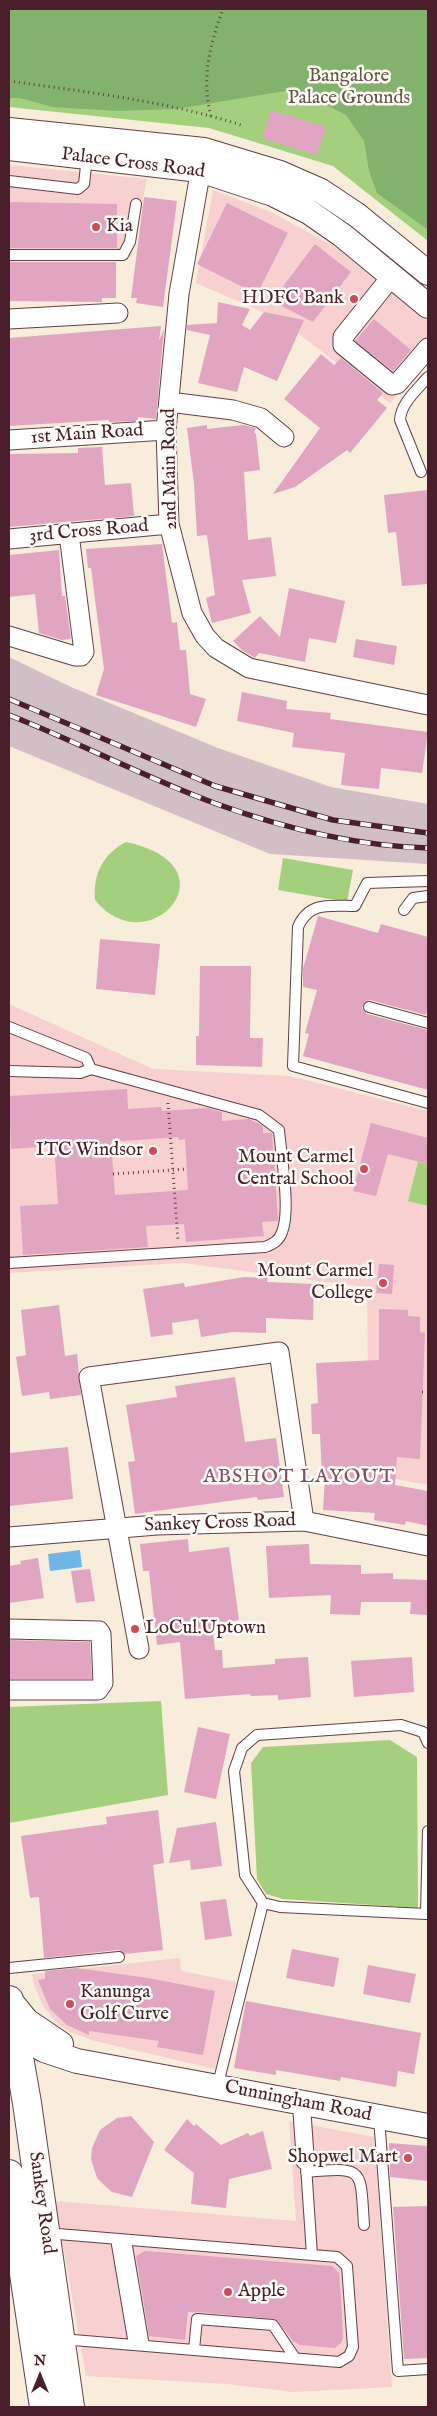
<!DOCTYPE html>
<style>
body{margin:0}
#map{position:relative;width:437px;height:2416px;overflow:hidden;background:#f8ecdb;font-family:"IM FELL English",serif}
canvas{display:block}
.frame{position:absolute;inset:0;border:10px solid #4a1f2b;pointer-events:none}
.north{position:absolute;left:15px;top:2351px;width:50px;height:50px;-webkit-text-stroke:4px #fdfcf7;paint-order:stroke;rotate:0deg;font-size:14px;font-weight:700;line-height:20px;text-align:center;color:#4a1f2b}
.north::after{content:'';display:block;margin:auto;width:18px;height:22px;background:#4a1f2b;clip-path:polygon(50% 0,100% 100%,50% 72%,0 100%)}
</style>
<div id="map">
<canvas width="437" height="2416"></canvas>
<div class="frame"></div>
<div class="north">N</div>
</div>
<script>
const g = document.querySelector('canvas').getContext('2d');
g.lineJoin = 'round';
function fill(path, color) { g.fillStyle = color; g.fill(path, 'evenodd'); }
function trace(path, color, width, dash) { g.strokeStyle = color; g.lineWidth = width; g.lineCap = dash ? 'butt' : 'round'; g.setLineDash(dash || []); g.stroke(path); }
function label(font, color, halo, rows, align = 'center') {
  g.font = font + ' "IM FELL English",serif'; g.lineWidth = 5; g.setLineDash([]); g.textBaseline = 'middle'; g.strokeStyle = halo; g.fillStyle = color; for (const [text, x, y, turn = 0] of rows) {
    g.save(); g.translate(x, y); g.rotate((+turn || 0) * Math.PI / 180); g.textAlign = isNaN(turn) ? turn : align; if (halo) g.strokeText(text, 0, 0); g.fillText(text, 0, 0); g.restore();
  }
}
fill(new Path2D(`
 M 9,165 L 147,179 L 131,257 L 9,259 Z
 M 213,190 L 271,212 L 337,248 L 428,321 L 428,362 L 390,403 L 279,319 L 196,283 Z
 M 9,1004 L 153,1069 L 290,1076 L 428,1111 L 428,1485 L 369,1474 L 367,1287 L 182,1263 L 9,1273 Z
 M 180,1958 L 181,1971 L 236,1982 L 215,2069 L 95,2041 L 70,2032 L 59,2025 L 43,2006 L 34,1985 L 32,1974 Z
 M 289,2121 L 374,2137 L 392,2387 L 293,2392 L 227,2384 L 86,2376 L 55,2201 L 296,2221 Z`), '#f7d0cf');
fill(new Path2D(`
 M 9,657 L 71,687 L 218,748 L 331,787 L 428,804 L 428,864 L 270,854 L 9,746 Z`), '#d2bec5');
fill(new Path2D(`
 M 9,9 L 428,9 L 428,241 L 333,166 L 209,128 L 9,107 Z
 M 126,842 C 239,866 148,966 95,900 C 93,874 103,854 126,842 Z
 M 283,858 L 353,870 L 347,902 L 278,890 Z
 M 418,1162 L 428,1164 L 428,1206 L 408,1201 Z
 M 161,1701 L 168,1795 L 9,1823 L 9,1707 Z
 M 390,1740 L 417,1757 L 418,1908 L 283,1899 L 266,1894 L 257,1879 L 251,1763 L 263,1747 Z`), '#a4d07d');
fill(new Path2D(`
 M 9,9 L 428,9 L 428,230 L 377,193 L 369,171 L 364,141 L 346,115 L 317,100 L 285,91 L 176,109 L 118,111 L 52,107 L 20,98 L 9,98 Z`), '#83b26c');
fill(new Path2D(`
 M 80,1550 L 82,1567 L 50,1571 L 48,1554 Z`), '#6eb6e6');
fill(new Path2D(`
 M 271,110 L 326,127 L 317,155 L 262,138 Z
 M 144,197 L 177,201 L 163,307 L 136,303 L 137,298 L 131,298 Z
 M 9,202 L 117,204 L 117,248 L 9,248 Z
 M 227,203 L 288,233 L 257,294 L 197,264 Z
 M 315,244 L 351,272 L 313,322 L 272,301 Z
 M 9,262 L 116,262 L 116,298 L 102,298 L 102,302 L 9,301 Z
 M 218,302 L 250,309 L 242,325 L 250,330 L 264,312 L 304,320 L 277,381 L 244,367 L 237,392 L 198,383 L 210,335 L 187,330 L 187,325 L 217,323 Z
 M 374,319 L 411,350 L 393,371 L 355,341 Z
 M 161,326 L 159,341 L 164,329 L 156,419 L 138,417 L 138,421 L 109,422 L 109,420 L 9,426 L 9,338 Z
 M 321,354 L 334,365 L 341,358 L 383,393 L 377,400 L 387,408 L 350,453 L 347,450 L 295,487 L 273,494 L 320,428 L 284,399 Z
 M 207,425 L 207,429 L 243,425 L 256,428 L 254,432 L 256,434 L 260,470 L 244,472 L 248,540 L 271,537 L 276,576 L 242,580 L 251,613 L 212,623 L 206,598 L 215,595 L 207,535 L 197,536 L 194,484 L 187,428 Z
 M 102,447 L 105,485 L 131,483 L 134,516 L 9,527 L 9,454 L 78,453 L 78,448 Z
 M 428,490 L 428,584 L 402,586 L 396,532 L 388,533 L 384,495 Z
 M 162,544 L 172,623 L 177,622 L 180,650 L 186,650 L 190,694 L 206,699 L 196,727 L 96,695 L 104,669 L 91,568 L 88,568 L 86,549 Z
 M 59,550 L 62,596 L 65,596 L 71,639 L 62,640 L 39,633 L 35,594 L 9,597 L 9,555 Z
 M 289,588 L 345,601 L 336,643 L 309,638 L 305,662 L 259,653 L 255,658 L 242,650 L 233,641 L 260,616 L 280,637 Z
 M 356,639 L 397,646 L 394,665 L 353,657 Z
 M 242,692 L 287,701 L 286,709 L 331,713 L 330,719 L 428,732 L 422,773 L 381,768 L 379,789 L 341,785 L 345,753 L 292,747 L 294,733 L 237,721 Z
 M 318,916 L 378,933 L 381,924 L 428,937 L 428,1008 L 426,1015 L 370,1000 L 365,1002 L 362,1008 L 367,1014 L 428,1030 L 428,1090 L 303,1056 L 309,1034 L 305,1033 L 317,990 L 303,987 L 303,969 Z
 M 100,939 L 160,944 L 155,995 L 96,989 Z
 M 200,966 L 251,966 L 250,1038 L 263,1038 L 262,1067 L 196,1065 L 196,1036 L 199,1036 Z
 M 127,1089 L 128,1109 L 161,1107 L 162,1111 L 208,1108 L 222,1112 L 222,1121 L 249,1119 L 263,1126 L 263,1133 L 272,1133 L 278,1219 L 278,1221 L 262,1222 L 264,1236 L 186,1242 L 184,1224 L 146,1226 L 148,1247 L 23,1255 L 20,1206 L 58,1204 L 54,1146 L 11,1149 L 9,1096 ZM 178,1137 L 179,1140 L 185,1139 L 188,1190 L 115,1195 L 111,1142 Z
 M 371,1123 L 428,1138 L 428,1164 L 388,1154 L 376,1196 L 353,1191 Z
 M 379,1264 L 394,1265 L 392,1294 L 376,1293 Z
 M 244,1277 L 268,1278 L 267,1282 L 314,1284 L 313,1320 L 266,1318 L 266,1333 L 233,1332 L 201,1337 L 198,1319 L 172,1323 L 173,1334 L 151,1337 L 143,1289 L 184,1283 L 185,1287 Z
 M 59,1305 L 65,1356 L 77,1354 L 81,1395 L 50,1399 L 49,1392 L 22,1396 L 16,1357 L 26,1355 L 21,1310 Z
 M 379,1309 L 408,1310 L 408,1316 L 420,1317 L 420,1332 L 425,1333 L 420,1459 L 397,1457 L 395,1485 L 428,1491 L 428,1526 L 406,1521 L 405,1525 L 374,1520 L 375,1513 L 323,1510 L 325,1477 L 322,1477 L 320,1434 L 312,1434 L 311,1404 L 318,1403 L 316,1363 L 379,1360 Z
 M 235,1377 L 245,1442 L 276,1438 L 284,1497 L 258,1500 L 257,1497 L 135,1514 L 128,1462 L 135,1461 L 126,1405 L 177,1397 L 175,1386 Z
 M 68,1447 L 73,1499 L 9,1506 L 9,1453 Z
 M 188,1539 L 189,1552 L 229,1547 L 239,1620 L 212,1624 L 215,1650 L 222,1650 L 223,1668 L 275,1664 L 275,1659 L 308,1657 L 311,1697 L 278,1700 L 278,1695 L 251,1696 L 250,1694 L 185,1699 L 180,1642 L 157,1645 L 149,1571 L 143,1571 L 140,1544 Z
 M 309,1544 L 310,1564 L 361,1565 L 361,1574 L 393,1573 L 393,1579 L 428,1580 L 428,1615 L 410,1614 L 411,1602 L 361,1602 L 360,1615 L 330,1614 L 331,1595 L 269,1598 L 266,1546 Z
 M 38,1558 L 44,1598 L 9,1603 L 9,1566 L 21,1564 L 20,1561 Z
 M 90,1569 L 95,1601 L 76,1603 L 71,1571 Z
 M 9,1640 L 90,1642 L 92,1679 L 9,1679 Z
 M 412,1657 L 414,1692 L 354,1697 L 351,1661 Z
 M 198,1727 L 230,1734 L 216,1799 L 184,1792 Z
 M 158,1810 L 164,1863 L 153,1865 L 163,1950 L 125,1954 L 118,1950 L 44,1958 L 39,1897 L 30,1898 L 21,1836 L 107,1824 L 106,1817 Z
 M 216,1822 L 222,1866 L 191,1870 L 190,1860 L 169,1863 L 177,1828 Z
 M 226,1899 L 232,1936 L 205,1940 L 200,1902 Z
 M 292,1949 L 339,1958 L 334,1987 L 286,1978 Z
 M 368,1965 L 416,1974 L 410,2003 L 363,1994 Z
 M 76,1968 L 148,1978 L 215,1991 L 203,2055 L 157,2047 L 159,2041 L 89,2031 L 89,2035 L 67,2025 L 50,2009 L 38,1980 L 45,1979 L 45,1971 Z
 M 246,2001 L 421,2033 L 414,2074 L 398,2071 L 396,2087 L 341,2077 L 340,2081 L 276,2070 L 276,2075 L 234,2068 Z
 M 131,2116 L 154,2142 L 132,2197 L 112,2192 L 104,2185 L 97,2178 L 91,2159 L 92,2148 L 100,2130 L 117,2118 Z
 M 187,2119 L 194,2126 L 196,2124 L 221,2145 L 248,2133 L 250,2136 L 263,2131 L 272,2169 L 229,2179 L 226,2208 L 191,2204 L 194,2173 L 164,2150 Z
 M 389,2143 L 428,2146 L 428,2181 L 390,2177 Z
 M 428,2206 L 428,2358 L 404,2359 L 393,2207 Z
 M 145,2251 L 332,2266 L 339,2273 L 341,2295 L 343,2338 L 341,2343 L 335,2348 L 300,2345 L 293,2341 L 276,2319 L 198,2312 L 188,2312 L 185,2340 L 149,2336 L 136,2256 Z`), '#e1a5c1');
const service = new Path2D(`
 M 9,181 L 78,189 L 84,184 L 87,157
 M 9,255 L 123,255 L 130,242 L 136,204
 M 421,472 L 400,420 C 401,403 417,390 428,377
 M 428,881 L 367,883 L 355,906 C 331,906 309,901 298,927 L 293,1066 L 428,1103
 M 404,910 L 413,898 L 428,896
 M 369,1007 L 428,1023
 M 9,1027 L 86,1058 L 91,1069 L 80,1073 L 9,1071
 M 9,1263 L 265,1247 C 273,1244 279,1241 282,1232 C 291,1210 281,1155 279,1130 L 259,1115 L 91,1069
 M 428,1743 L 423,1732 L 401,1725 L 257,1735 L 242,1748 L 234,1771 L 245,1875 L 263,1903 L 280,1907 L 426,1914 L 428,1831
 M 9,1968 L 119,1957
 M 217,2088 L 263,1903
 M 298,2104 L 302,2163 L 306,2166
 M 305,2105 L 309,2163 L 306,2166 L 312,2255
 M 379,2118 L 398,2371 L 428,2369
 M 306,2172 C 366,2167 360,2168 364,2225
 M 46,2233 L 337,2257 L 347,2266 L 353,2347 L 349,2356 L 339,2362 L 61,2339
 M 116,2239 L 134,2345
 M 126,2240 L 144,2346
 M 194,2350 L 197,2319 L 273,2325 L 295,2358`);
const minor = new Path2D(`
 M 203,157 L 179,294 L 166,430 L 169,524 L 192,613 L 205,636 L 216,648 L 249,668 L 428,705
 M 392,276 L 343,337 L 343,345 L 392,385 L 397,384 L 428,348
 M 9,319 L 118,313
 M 169,402 L 233,410 L 261,418 L 284,437
 M 9,440 L 166,430
 M 9,539 L 169,524
 M 9,636 L 75,656 L 81,656 L 84,652 L 69,534
 M 9,1537 L 157,1525 L 304,1521 L 428,1546
 M 9,1629 L 99,1631 L 101,1634 L 103,1683 L 98,1690 L 9,1690
 M 139,1649 L 89,1377 L 279,1352 L 304,1521`);
const tertiary = new Path2D(`
 M 9,130 L 204,150 L 280,173 L 321,191 L 357,215 L 428,273
 M 9,148 L 200,170 L 273,194 L 309,212 L 342,235 L 428,306
 M 9,1999 L 27,2021 L 61,2044
 M 32,2043 L 44,2050 L 77,2061 L 428,2126`);
const primary = new Path2D(`
 M 9,2000 L 27,2103 L 70,2407
 M 9,2174 L 44,2407`);
trace(service, '#643e45', 12);
trace(minor, '#643e45', 21);
trace(tertiary, '#643e45', 26);
trace(primary, '#643e45', 30);
trace(new Path2D(`
 M 9,81 C 87,92 166,101 241,125
 M 211,116 C 201,79 210,44 223,9
 M 168,1103 L 178,1241
 M 113,1174 L 187,1169
 M 422,1392 L 428,1392`), '#643e45', 3, [1, 4]);
trace(service, '#fff', 10);
trace(minor, '#fff', 19);
trace(tertiary, '#fff', 24);
trace(primary, '#fff', 28);
const rail = new Path2D(`
 M 9,699 L 215,786 L 333,820 L 428,833
 M 9,715 C 78,742 144,777 214,803 C 283,828 355,846 428,848`);
trace(rail, '#4a1f2b', 5.5);
trace(rail, '#fdfcf7', 4, [11]);
for (const [x, y, r, color] of [
 [96,227,5,"#d1495b"],
 [354,299,5,"#d1495b"],
 [153,1151,5,"#d1495b"],
 [364,1169,5,"#d1495b"],
 [383,1283,5,"#d1495b"],
 [135,1629,5,"#d1495b"],
 [70,2004,5,"#d1495b"],
 [408,2158,5,"#d1495b"],
 [228,2292,5,"#d1495b"]
]) { const dot = new Path2D(); dot.arc(x, y, r, 0, 2 * Math.PI); g.fillStyle = color; g.fill(dot); trace(dot, '#fdfcf7', 2); }
label('19px', '#655444', '#fdfcf7', [
 ["Bangalore",349,77],
 ["Palace Grounds",349,99]
]);
label('19px', '#4a1f2b', '#fdfcf7', [
 ["Palace Cross Road",133,164,7],
 ["1st Main Road",87,435,-4],
 ["2nd Main Road",171,469,-91],
 ["3rd Cross Road",89,532,-5],
 ["Sankey Cross Road",220,1524,-2],
 ["Cunningham Road",298,2102,11],
 ["Sankey Road",41,2203,82]
]);
label('19px', '#4a1f2b', '#fdfcf7', [
 ["Kia",106,227,"left"],
 ["HDFC Bank",344,299],
 ["ITC Windsor",143,1151],
 ["Mount Carmel",354,1158],
 ["Central School",354,1180],
 ["Mount Carmel",373,1272],
 ["College",373,1294],
 ["LoCul.Uptown",145,1629,"left"],
 ["Kanunga",80,1993,"left"],
 ["Golf Curve",80,2015,"left"],
 ["Shopwel Mart",398,2158],
 ["Apple",238,2292,"left"]
], 'right');
g.letterSpacing = '1px';
label('20px', '#7f4e60', '#fdfcf7', [
 ["ABSHOT LAYOUT",299,1478]
]);
g.letterSpacing = '0px';
</script>
